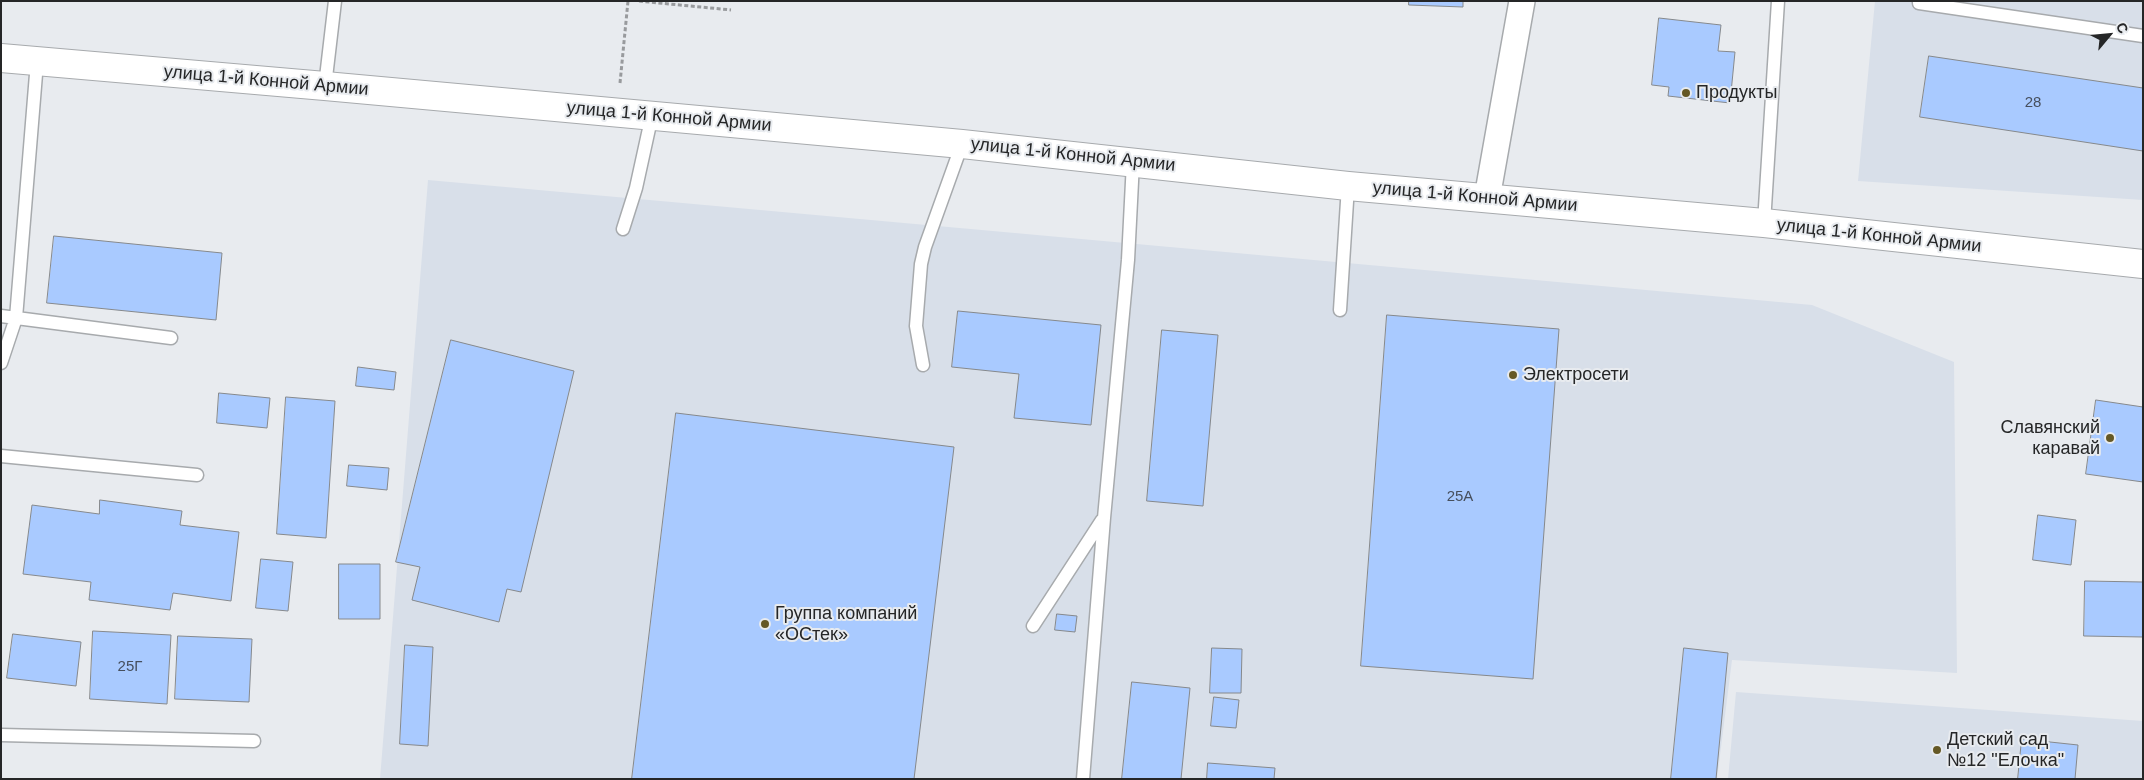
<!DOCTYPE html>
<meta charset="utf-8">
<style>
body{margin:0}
#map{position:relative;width:2144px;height:780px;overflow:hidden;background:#e8ebef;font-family:Arial,sans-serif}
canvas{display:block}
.frame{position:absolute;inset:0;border:2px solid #252627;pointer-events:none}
.north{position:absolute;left:2084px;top:10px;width:50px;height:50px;-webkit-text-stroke:4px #e8ebef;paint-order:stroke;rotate:62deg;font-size:14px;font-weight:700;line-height:20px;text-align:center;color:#252627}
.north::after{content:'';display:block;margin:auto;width:18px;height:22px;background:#252627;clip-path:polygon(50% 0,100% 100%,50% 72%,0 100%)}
</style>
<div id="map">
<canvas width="2144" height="780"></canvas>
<div class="frame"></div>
<div class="north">С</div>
</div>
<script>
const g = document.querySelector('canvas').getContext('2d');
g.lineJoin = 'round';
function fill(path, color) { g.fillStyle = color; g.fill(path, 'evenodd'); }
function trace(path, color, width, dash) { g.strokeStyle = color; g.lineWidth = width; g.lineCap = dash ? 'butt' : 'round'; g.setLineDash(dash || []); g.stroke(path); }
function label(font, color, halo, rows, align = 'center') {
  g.font = font + ' Arial,sans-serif'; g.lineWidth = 4; g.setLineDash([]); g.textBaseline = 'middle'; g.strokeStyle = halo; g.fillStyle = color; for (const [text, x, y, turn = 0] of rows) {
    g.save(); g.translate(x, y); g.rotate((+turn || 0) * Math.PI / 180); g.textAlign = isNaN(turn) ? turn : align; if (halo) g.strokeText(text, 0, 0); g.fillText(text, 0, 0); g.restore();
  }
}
fill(new Path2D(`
 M 1875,1 L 2143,1 L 2143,200 L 1858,181 Z
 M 428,180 L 1812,305 L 1954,362 L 1957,673 L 1732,660 L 1717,779 L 380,779 Z
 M 1736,692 L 2143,721 L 2143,779 L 1728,779 Z`), '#d8dfe9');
const building = new Path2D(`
 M 1409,1 L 1463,1 L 1463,7 L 1409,5 Z
 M 1659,18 L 1721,25 L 1718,51 L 1735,52 L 1730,103 L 1668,96 L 1669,87 L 1652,85 Z
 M 1929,56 L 2143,88 L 2143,151 L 1920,117 Z
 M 54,236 L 222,253 L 216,320 L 47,303 Z
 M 958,311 L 1101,325 L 1091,425 L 1014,418 L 1019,374 L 952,367 Z
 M 1387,315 L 1559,329 L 1533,679 L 1361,666 Z
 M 1162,330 L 1218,335 L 1203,506 L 1147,501 Z
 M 451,340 L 574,371 L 521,592 L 507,589 L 499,622 L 412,600 L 420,567 L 396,562 Z
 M 358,367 L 396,372 L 394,390 L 356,386 Z
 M 219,393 L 270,398 L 267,428 L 217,423 Z
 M 286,397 L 335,401 L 326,538 L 277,534 Z
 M 2096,400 L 2143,407 L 2143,482 L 2086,474 Z
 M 676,413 L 954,447 L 914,779 L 632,779 Z
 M 349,465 L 389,468 L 387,490 L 347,486 Z
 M 100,500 L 182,511 L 180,525 L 239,532 L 231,601 L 173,593 L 170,610 L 89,600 L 91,582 L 23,574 L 32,505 L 99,514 Z
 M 2038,515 L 2076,520 L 2071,565 L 2033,560 Z
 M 261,559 L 293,562 L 288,611 L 256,608 Z
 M 339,564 L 380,564 L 380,619 L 339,619 Z
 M 2085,581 L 2143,582 L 2143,637 L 2084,636 Z
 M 1057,614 L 1077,616 L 1075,632 L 1055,630 Z
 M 93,631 L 171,635 L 167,704 L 90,699 Z
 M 13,634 L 81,642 L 76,686 L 7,678 Z
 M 178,636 L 252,639 L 249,702 L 175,699 Z
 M 405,645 L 433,647 L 428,746 L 400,744 Z
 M 1212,648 L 1242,649 L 1241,693 L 1210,693 Z
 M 1684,648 L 1728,653 L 1716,779 L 1671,779 Z
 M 1132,682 L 1190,688 L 1181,779 L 1122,779 Z
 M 1214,697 L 1239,700 L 1236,728 L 1211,726 Z
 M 2022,739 L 2078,745 L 2075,779 L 2018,779 Z
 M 1208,763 L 1275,768 L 1274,779 L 1207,779 Z`);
fill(building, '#a9caff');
trace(building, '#86898c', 1);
const lane = new Path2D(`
 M 1919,1 L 1919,3 L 2143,36
 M 325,86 L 335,1
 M 1764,223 L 1778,1
 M 623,229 L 636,188 L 652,115
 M 1340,310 L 1348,186
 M 1,316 L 171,338
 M 1,363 L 16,318 L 37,62
 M 923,365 L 916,326 L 921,264 L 925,247 L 962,144
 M 1,456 L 197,475
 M 1033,626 L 1102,520
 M 1,735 L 254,741
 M 1083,779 L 1104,518 L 1128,260 L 1133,162`);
const street = new Path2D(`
 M 1487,198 L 1522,1`);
const secondary = new Path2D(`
 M 1,58 L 325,86 L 962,144 L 1348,186 L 1764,223 L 2143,264`);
trace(lane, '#a7aaad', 15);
trace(street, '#a7aaad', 28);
trace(secondary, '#a7aaad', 30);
trace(new Path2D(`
 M 639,1 L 731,10
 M 620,83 L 628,1`), '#989a9d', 3, [4, 2.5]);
trace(lane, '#fff', 12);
trace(street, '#fff', 25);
trace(secondary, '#fff', 28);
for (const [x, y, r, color] of [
 [1686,93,5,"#655825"],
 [1513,375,5,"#655825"],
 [2110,438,5,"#655825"],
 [765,624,5,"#655825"],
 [1937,750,5,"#655825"]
]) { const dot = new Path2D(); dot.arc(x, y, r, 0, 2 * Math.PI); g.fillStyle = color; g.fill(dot); trace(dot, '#e8ebef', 2); }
label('15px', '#464f5d', null, [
 ["28",2033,103],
 ["25А",1460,497],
 ["25Г",130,667]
]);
label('18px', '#252627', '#e8ebef', [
 ["улица 1-й Конной Армии",266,81,5],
 ["улица 1-й Конной Армии",669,117,5],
 ["улица 1-й Конной Армии",1073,155,6],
 ["улица 1-й Конной Армии",1475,197,5],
 ["улица 1-й Конной Армии",1879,236,6]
]);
label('18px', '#252627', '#e8ebef', [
 ["Продукты",1696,93],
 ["Электросети",1523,375],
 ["Славянский",2100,428,"right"],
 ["каравай",2100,449,"right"],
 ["Группа компаний",775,614],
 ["«ОСтек»",775,635],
 ["Детский сад",1947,740],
 ["№12 \"Елочка\"",1947,761]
], 'left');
</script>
